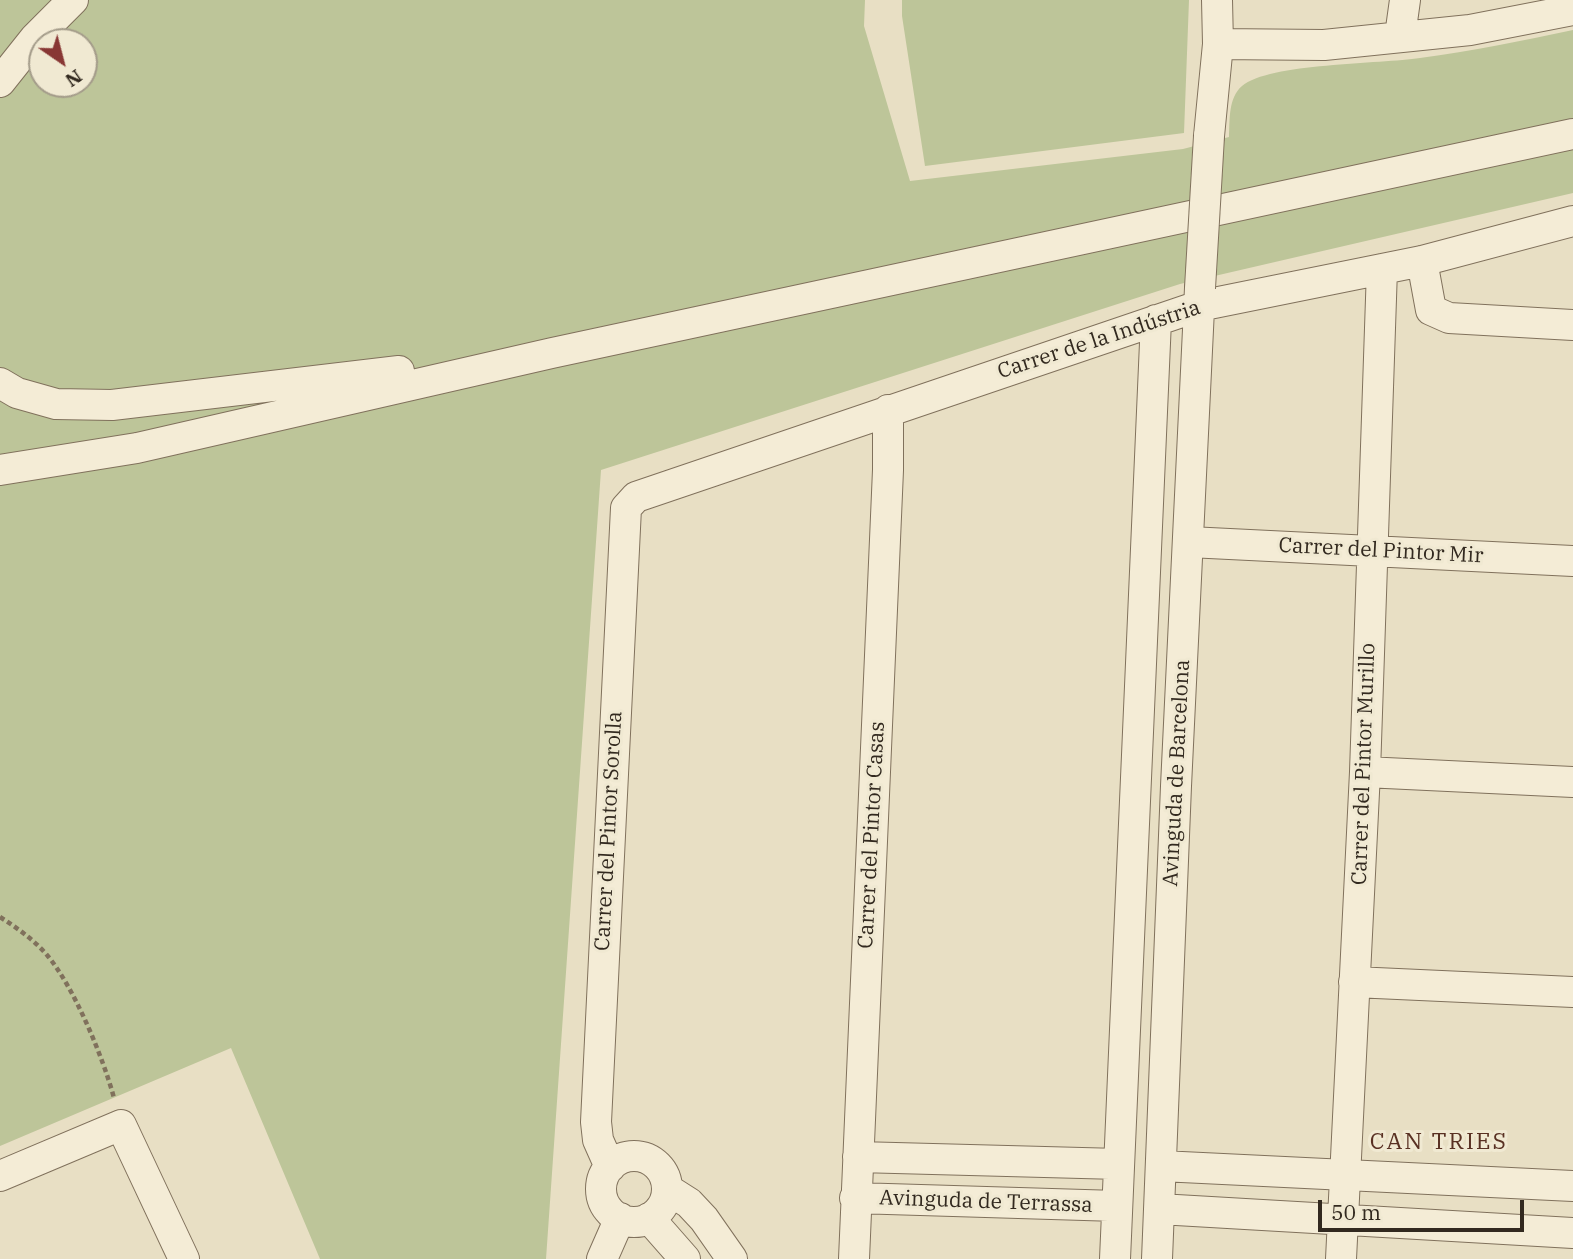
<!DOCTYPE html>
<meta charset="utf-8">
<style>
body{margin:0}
#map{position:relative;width:1573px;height:1259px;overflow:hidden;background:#e8dfc4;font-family:"IBM Plex Serif",serif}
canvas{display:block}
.north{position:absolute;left:28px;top:28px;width:70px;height:70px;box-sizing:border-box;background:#f0e9d2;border:2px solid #a49c8a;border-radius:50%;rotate:145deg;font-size:19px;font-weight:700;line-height:28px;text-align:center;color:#32291f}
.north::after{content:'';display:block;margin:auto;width:24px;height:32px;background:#883734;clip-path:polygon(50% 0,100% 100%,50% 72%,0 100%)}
.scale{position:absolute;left:1318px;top:1200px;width:206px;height:32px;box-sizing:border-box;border:4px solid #32291f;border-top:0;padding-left:9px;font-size:21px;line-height:24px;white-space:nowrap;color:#32291f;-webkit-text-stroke:5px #f0e9d2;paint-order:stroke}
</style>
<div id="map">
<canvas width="1573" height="1259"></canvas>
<div class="north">N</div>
<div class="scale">50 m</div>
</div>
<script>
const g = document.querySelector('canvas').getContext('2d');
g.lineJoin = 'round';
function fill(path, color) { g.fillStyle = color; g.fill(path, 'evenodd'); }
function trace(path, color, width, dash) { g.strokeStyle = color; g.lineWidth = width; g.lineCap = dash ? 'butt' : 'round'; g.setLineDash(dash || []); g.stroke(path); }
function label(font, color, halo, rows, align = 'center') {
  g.font = font + ' "IBM Plex Serif",serif'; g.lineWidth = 6; g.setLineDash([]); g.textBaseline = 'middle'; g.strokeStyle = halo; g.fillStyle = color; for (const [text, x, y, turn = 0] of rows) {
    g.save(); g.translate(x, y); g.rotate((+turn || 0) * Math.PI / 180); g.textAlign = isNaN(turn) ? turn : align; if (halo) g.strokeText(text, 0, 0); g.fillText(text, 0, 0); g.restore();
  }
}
fill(new Path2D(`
 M 0,0 L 865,0 L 864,26 L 910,181 L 1183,149 L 1229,137 C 1230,120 1228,98 1242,86 C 1269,63 1381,64 1420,58 C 1472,51 1522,41 1573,30 L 1573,193 L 1180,284 L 601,470 L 546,1259 L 320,1259 L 231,1048 L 0,1146 ZM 42,42 L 84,42 L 84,84 L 42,84 Z
 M 902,0 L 1189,0 L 1184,133 L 925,166 L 902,16 Z`), '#bdc599');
const minor = new Path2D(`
 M 1400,36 L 1405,0
 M 1218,44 L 1324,45 L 1470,30 L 1573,10
 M 0,82 L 35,38 L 73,0
 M 1209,136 L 1218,44 L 1217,0
 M 1422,261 L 1431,310 L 1449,318 L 1573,325
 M 0,383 L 17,393 L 56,404 L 112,405 L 399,371
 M 0,470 L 137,448 L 552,353 L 1573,134
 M 1189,542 L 1573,561
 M 1365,772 L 1573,782
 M 1354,982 L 1573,992
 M601 1189a33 33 0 1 1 66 0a33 33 0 1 1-66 0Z
 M 858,1157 L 1119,1164
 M 1161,1166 L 1573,1186
 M 610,1167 L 598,1140 L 596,1122 L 626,508 L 636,497 L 1199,306 L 1422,261 L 1573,221
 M 0,1176 L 121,1125 L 184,1259
 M 667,1189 L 689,1203 L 704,1219 L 732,1259
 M 855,1198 L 1117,1206
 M 1159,1209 L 1573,1233
 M 649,1218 L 685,1259
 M 602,1259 L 620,1218
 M 854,1259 L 888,470 L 888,410
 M 1115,1259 L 1156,320
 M 1157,1259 L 1176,786 L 1200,288
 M 1341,1259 L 1365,772 L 1382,269`);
trace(minor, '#80715c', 32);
trace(new Path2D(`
 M 0,917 C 17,928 33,939 47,955 C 74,987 103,1057 114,1098`), '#80715c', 4.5, [5, 3.5]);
trace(minor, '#f4ecd6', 30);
const minorBridge = new Path2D(`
 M 1200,288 L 1209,136`);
trace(minorBridge, '#80715c', 32, []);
trace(minorBridge, '#f4ecd6', 30);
label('21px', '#32291f', '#f0e9d2', [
 ["Carrer de la Indústria",1099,340,-18],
 ["Carrer del Pintor Mir",1381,551,3],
 ["Carrer del Pintor Murillo",1364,764,-88],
 ["Avinguda de Barcelona",1177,773,-87],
 ["Carrer del Pintor Sorolla",609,831,-87],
 ["Carrer del Pintor Casas",872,835,-87],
 ["Avinguda de Terrassa",986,1202,2]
]);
g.letterSpacing = '2px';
label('23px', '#593123', '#f0e9d2', [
 ["CAN TRIES",1439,1142]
]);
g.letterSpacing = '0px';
</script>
